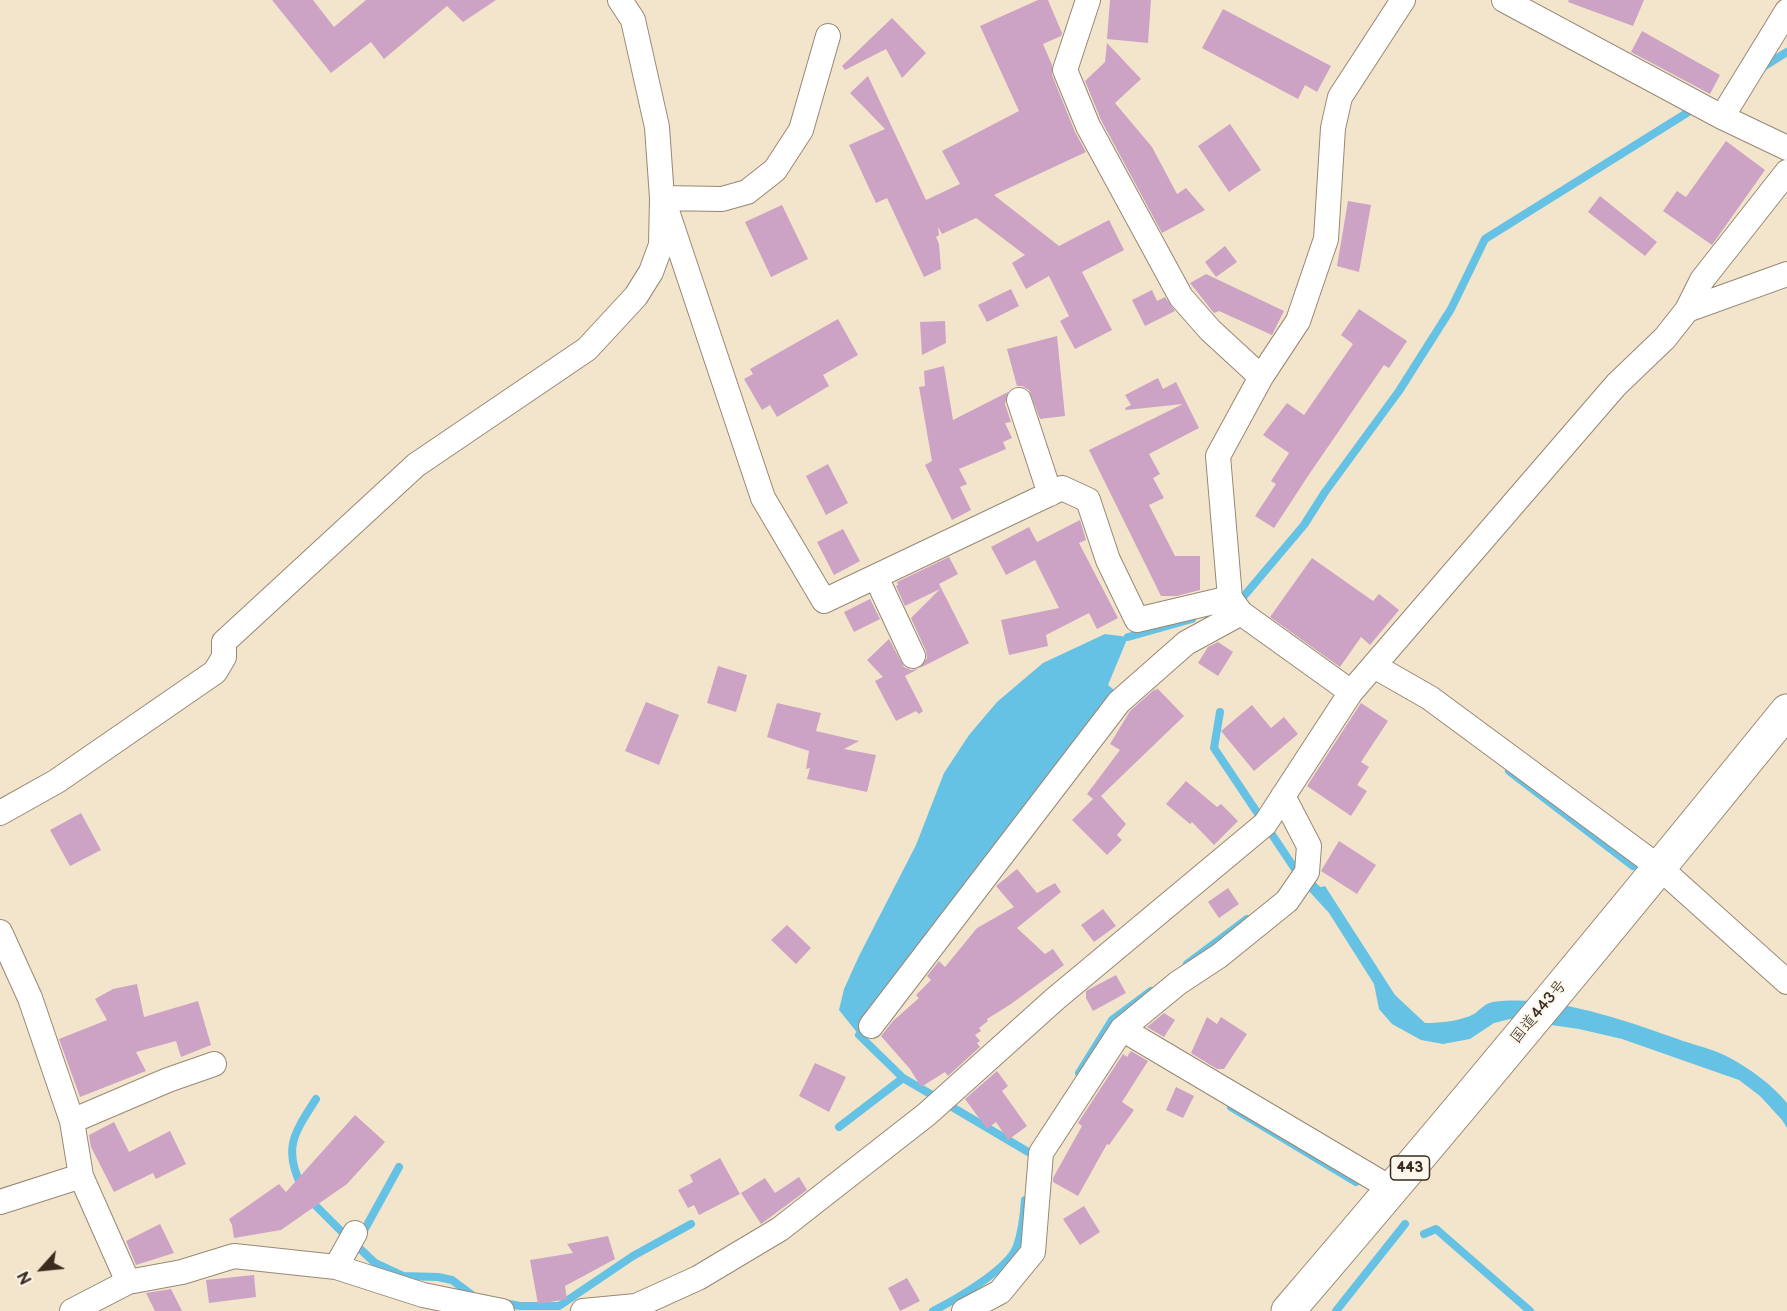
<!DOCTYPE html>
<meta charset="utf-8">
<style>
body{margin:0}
#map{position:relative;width:1787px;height:1311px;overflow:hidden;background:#f3e5cc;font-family:"Balsamiq Sans",sans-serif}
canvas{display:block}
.north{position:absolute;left:12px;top:1239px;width:60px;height:60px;-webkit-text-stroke:4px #fbf7ec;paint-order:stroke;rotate:243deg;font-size:16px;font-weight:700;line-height:24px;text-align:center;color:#3b2a1e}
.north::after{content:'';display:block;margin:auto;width:21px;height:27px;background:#3b2a1e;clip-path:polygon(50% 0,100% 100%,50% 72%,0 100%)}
</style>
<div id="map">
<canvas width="1787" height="1311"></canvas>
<div class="north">N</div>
</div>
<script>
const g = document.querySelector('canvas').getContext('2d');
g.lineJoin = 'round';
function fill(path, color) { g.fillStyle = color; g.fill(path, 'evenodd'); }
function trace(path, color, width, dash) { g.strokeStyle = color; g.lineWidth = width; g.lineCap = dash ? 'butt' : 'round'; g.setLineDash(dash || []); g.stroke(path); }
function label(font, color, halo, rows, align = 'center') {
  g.font = font + ' "Balsamiq Sans","Klee One",sans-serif'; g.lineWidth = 4.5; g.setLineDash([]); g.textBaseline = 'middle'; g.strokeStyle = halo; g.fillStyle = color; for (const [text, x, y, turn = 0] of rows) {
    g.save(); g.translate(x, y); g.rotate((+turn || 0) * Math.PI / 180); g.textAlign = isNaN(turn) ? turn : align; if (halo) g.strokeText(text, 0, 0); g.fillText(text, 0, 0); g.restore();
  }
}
fill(new Path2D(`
 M 1105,634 L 1128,637 L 1108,685 L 1118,693 L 859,1035 L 839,1010 L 844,989 L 859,956 L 916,845 L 944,773 L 969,735 L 997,702 L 1043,663 Z
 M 1325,886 L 1395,995 L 1425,1023 C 1440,1023 1461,1021 1474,1014 C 1480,1010 1485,1003 1493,1002 C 1553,994 1627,1021 1683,1041 C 1699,1046 1716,1050 1730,1058 C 1752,1070 1771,1084 1787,1103 L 1787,1128 L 1782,1120 L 1760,1096 L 1739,1080 L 1622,1039 L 1579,1029 L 1510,1019 L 1494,1023 L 1470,1039 L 1443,1044 L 1421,1040 L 1392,1024 L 1379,1009 L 1374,984 L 1329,913 L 1308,890 Z`), '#66c2e4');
trace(new Path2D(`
 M 1763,67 L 1787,52
 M 1244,596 L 1304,525 L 1325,492 L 1399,391 L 1451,309 L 1485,239 L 1690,111
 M 1128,637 L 1192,619
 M 1220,712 L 1214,748 L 1295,869 L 1323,895
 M 1509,771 L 1633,866
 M 1187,964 L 1247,919
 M 859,1035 L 903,1078 L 932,1095
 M 1079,1073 L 1112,1020 L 1151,991
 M 952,1107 L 1030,1153
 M 1231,1107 L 1356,1182
 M 839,1127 L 903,1078
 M 399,1167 L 356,1245 L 375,1263 L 403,1276 L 438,1277 L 452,1280 L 472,1295
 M 302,1187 C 282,1148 295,1132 316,1099
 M 310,1200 L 348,1238
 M 1424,1234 L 1436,1229 L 1530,1311
 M 504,1303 L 520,1306 L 559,1306 L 633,1256 L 691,1224
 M 933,1311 C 955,1300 1009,1269 1017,1246 C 1022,1232 1024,1214 1025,1200
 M 1336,1311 L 1405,1224`), '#66c2e4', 8);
fill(new Path2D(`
 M 272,0 L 313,0 L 334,27 L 366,0 L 496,0 L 463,22 L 447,6 L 384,59 L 371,42 L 331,73 Z
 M 1038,0 L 1048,0 L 1062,33 L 1061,36 L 1043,44 L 1052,65 L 1052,75 L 1075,132 L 1086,152 L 994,195 L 1059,246 L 1109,220 L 1124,250 L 1082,272 L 1112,330 L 1075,349 L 1060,321 L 1069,316 L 1049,276 L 1026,289 L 1012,263 L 1025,255 L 976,218 L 942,234 L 938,227 L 939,235 L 936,237 L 939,244 L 941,269 L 924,277 L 887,198 L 876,203 L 849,145 L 885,129 L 850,93 L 868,76 L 926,200 L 960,184 L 942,151 L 1019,111 L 980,26 Z
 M 1110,0 L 1151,0 L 1148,43 L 1107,39 Z
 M 1569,0 L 1644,0 L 1633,26 L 1568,2 Z
 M 1223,9 L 1331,66 L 1317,92 L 1305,85 L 1298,99 L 1202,48 Z
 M 892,18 L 926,53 L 902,78 L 886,49 L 845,70 L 842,66 Z
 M 1642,31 L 1720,75 L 1710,94 L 1631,52 Z
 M 1107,43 L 1141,79 L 1115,103 L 1152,147 L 1177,194 L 1186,188 L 1205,210 L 1162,233 L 1101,120 L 1085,81 L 1105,62 Z
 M 1230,124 L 1261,170 L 1229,192 L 1198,146 Z
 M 1726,141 L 1765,170 L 1712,245 L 1663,211 L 1677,191 L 1686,197 Z
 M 1600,196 L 1657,242 L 1645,256 L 1588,212 Z
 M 1348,201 L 1371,205 L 1359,272 L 1337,266 Z
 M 782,205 L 808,259 L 771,277 L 745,222 Z
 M 1225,246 L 1237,262 L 1216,277 L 1205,262 Z
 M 1206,274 L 1284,311 L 1272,335 L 1219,311 L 1214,313 L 1190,283 Z
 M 1011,289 L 1019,306 L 987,322 L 978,305 Z
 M 1152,290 L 1157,301 L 1165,297 L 1175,311 L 1145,326 L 1132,300 Z
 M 1359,309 L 1407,341 L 1389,368 L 1384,365 L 1308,476 L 1274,528 L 1255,516 L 1276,484 L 1271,481 L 1289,453 L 1263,435 L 1287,403 L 1304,415 L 1353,344 L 1341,335 Z
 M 838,319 L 858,355 L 823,375 L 829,386 L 777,417 L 770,405 L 762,410 L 744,379 L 753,374 L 750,369 Z
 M 945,321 L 946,343 L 922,355 L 920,322 Z
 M 1057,336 L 1065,416 L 1040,419 L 1029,390 L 1022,386 L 1017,386 L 1007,349 Z
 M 944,366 L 953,420 L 1008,392 L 1005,404 L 1011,422 L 1005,423 L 1012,438 L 1003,442 L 1006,449 L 959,469 L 967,484 L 960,487 L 971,510 L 952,520 L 925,465 L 932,461 L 919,387 L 925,386 L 924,371 Z
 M 1158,378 L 1163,389 L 1176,382 L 1199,428 L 1149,454 L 1160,474 L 1153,478 L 1164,498 L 1149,505 L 1175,556 L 1200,556 L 1200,590 L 1177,596 L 1161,596 L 1089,450 L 1183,404 L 1126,410 L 1125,408 L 1131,405 L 1125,395 Z
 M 828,464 L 848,503 L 826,515 L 806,476 Z
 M 1080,520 L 1086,540 L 1079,543 L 1118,618 L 1097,629 L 1089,613 L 1046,635 L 1048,646 L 1009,655 L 1001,620 L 1059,608 L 1035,560 L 1006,575 L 991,547 L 1029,527 L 1037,542 Z
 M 843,529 L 860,561 L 834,575 L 817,542 Z
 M 949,557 L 958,574 L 939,584 L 969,643 L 920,668 L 927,658 L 926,651 L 911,618 L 940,589 L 905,606 L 896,586 L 898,585 L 897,582 Z
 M 1312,558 L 1373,601 L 1379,594 L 1399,610 L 1370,645 L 1361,637 L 1340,667 L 1270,617 Z
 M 870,599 L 880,619 L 854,632 L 844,612 Z
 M 889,639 L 904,667 L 911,670 L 918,669 L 905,676 L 923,711 L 919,714 L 916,711 L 896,721 L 875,681 L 883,677 L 867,660 Z
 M 1218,642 L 1233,652 L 1218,676 L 1198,663 L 1208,647 Z
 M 718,666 L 747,675 L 736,712 L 707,703 Z
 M 1157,688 L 1184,716 L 1101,796 L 1126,824 L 1117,835 L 1122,840 L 1107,855 L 1072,820 L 1093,799 L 1087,794 L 1120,750 L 1110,744 L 1130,711 L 1155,689 L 1156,691 Z
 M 646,702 L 679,715 L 659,765 L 625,751 Z
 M 777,703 L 821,713 L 816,731 L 859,741 L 844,749 L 876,755 L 867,792 L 807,779 L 810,768 L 806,769 L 809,751 L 767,737 Z
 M 1361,703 L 1388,721 L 1361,762 L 1369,767 L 1357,785 L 1367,791 L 1351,816 L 1307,786 Z
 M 1252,705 L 1271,728 L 1284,717 L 1298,734 L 1254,771 L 1221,731 Z
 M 1186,781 L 1217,807 L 1221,804 L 1238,821 L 1214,845 L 1192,822 L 1190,824 L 1166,804 Z
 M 81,813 L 101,850 L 70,866 L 50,830 Z
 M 1339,841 L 1376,865 L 1357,894 L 1321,871 Z
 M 1017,869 L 1037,893 L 1055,883 L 1061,892 L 1017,928 L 1045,954 L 1053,949 L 1064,965 L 1011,1004 L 987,1019 L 988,1021 L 979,1028 L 981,1031 L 975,1035 L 980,1041 L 977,1043 L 980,1047 L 948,1076 L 945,1072 L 921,1087 L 910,1069 L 881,1036 L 893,1021 L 919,998 L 916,995 L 931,980 L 927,976 L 939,961 L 945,967 L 977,928 L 1014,907 L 996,886 Z
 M 1228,888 L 1239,904 L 1219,918 L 1208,902 Z
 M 1103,909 L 1116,926 L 1094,942 L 1081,925 Z
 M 787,925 L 811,948 L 796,964 L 771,940 Z
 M 1116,975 L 1126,993 L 1093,1011 L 1086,998 L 1086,991 Z
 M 137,984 L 144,1017 L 198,1001 L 211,1045 L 181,1057 L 176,1041 L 136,1052 L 146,1071 L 80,1097 L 59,1039 L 107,1020 L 95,999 L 113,989 Z
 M 1164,1013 L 1175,1020 L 1164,1037 L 1147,1027 Z
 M 1207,1017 L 1217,1024 L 1221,1017 L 1247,1034 L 1224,1069 L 1217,1069 L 1191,1053 Z
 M 1131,1051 L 1148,1061 L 1122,1102 L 1134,1110 L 1109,1145 L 1107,1144 L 1078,1196 L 1053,1182 L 1053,1178 L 1082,1126 L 1078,1123 L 1123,1054 L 1127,1057 Z
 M 815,1063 L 846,1077 L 829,1112 L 799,1096 Z
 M 997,1071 L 1008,1086 L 1002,1091 L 1027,1126 L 1008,1140 L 996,1122 L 987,1129 L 965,1099 Z
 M 1176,1087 L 1194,1096 L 1183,1118 L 1166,1110 Z
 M 355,1115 L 385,1142 L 347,1184 L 281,1230 L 234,1238 L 232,1225 L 229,1219 L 279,1184 L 286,1192 Z
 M 114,1122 L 129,1152 L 170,1131 L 186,1164 L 156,1179 L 153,1173 L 114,1192 L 91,1147 L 89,1135 Z
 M 720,1158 L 740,1194 L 699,1215 L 694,1205 L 688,1208 L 678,1190 L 693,1182 L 690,1175 Z
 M 799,1177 L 807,1190 L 761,1224 L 741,1193 L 765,1178 L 775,1193 Z
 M 1084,1206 L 1100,1232 L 1080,1245 L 1063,1219 Z
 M 160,1224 L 174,1253 L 136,1265 L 126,1241 Z
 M 608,1236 L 615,1259 L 565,1286 L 567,1299 L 538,1304 L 530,1260 L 573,1253 L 567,1244 Z
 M 254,1275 L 256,1297 L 209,1303 L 206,1280 Z
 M 907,1278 L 920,1301 L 900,1311 L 888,1288 Z
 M 171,1289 L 182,1311 L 155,1311 L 146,1293 Z`), '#cca3c5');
const minor = new Path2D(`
 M 1088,0 L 1065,70 L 1088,126 L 1181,297 L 1210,330 L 1261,377 L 1218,456 L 1230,598 L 1241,613 L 1351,692
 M 1504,0 L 1722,117 L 1787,148
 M 1722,117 L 1787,11
 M 662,198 L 722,199 L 747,192 L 775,170 L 801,130 L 828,36
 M 668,214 L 763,498 L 824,601 L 1062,488 L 1088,500 L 1108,560 L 1137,620 L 1230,598
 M 1687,310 L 1702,280 L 1787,172
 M 1261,377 L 1298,321 L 1326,239 L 1333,128 L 1340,97 L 1403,0
 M 1019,400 L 1050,494
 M 876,577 L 913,656
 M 1374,666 L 1430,698 L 1660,868 L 1787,982
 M 0,813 L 57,781 L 215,672 L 224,657 L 224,642 L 416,465 L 587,349 L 636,296 L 651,272 L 661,245 L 662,198 L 657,127 L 633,20 L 620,0
 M 0,932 L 30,998 L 72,1121 L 81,1176 L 128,1282
 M 871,1026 L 1119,702 L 1186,643 L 1241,613
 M 1122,1029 L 1392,1189
 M 72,1121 L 168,1080 L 214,1064
 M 0,1202 L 81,1176
 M 336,1267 L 355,1233
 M 72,1311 L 128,1282 L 182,1272 L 234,1256 L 336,1267 L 423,1295 L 502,1311
 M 583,1311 L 636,1306 L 698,1278 L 780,1229 L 927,1114 L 1055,999 L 1265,824 L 1351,692 L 1616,385 L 1665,338 L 1687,310 L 1787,274
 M 964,1311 L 1000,1292 L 1033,1252 L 1041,1153 L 1122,1029 L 1178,983 L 1219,956 L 1287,901 L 1307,872 L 1309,846 L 1283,796`);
const highway = new Path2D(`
 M 1288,1311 C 1457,1114 1623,913 1787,711`);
trace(minor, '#978875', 26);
trace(highway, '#978875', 35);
trace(minor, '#fff', 24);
trace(highway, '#fff', 33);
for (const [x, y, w] of [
 [1410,1168,39]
]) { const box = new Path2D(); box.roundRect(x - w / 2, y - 12, w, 24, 4.5); g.fillStyle = '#fbf7ec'; g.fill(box); trace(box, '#3b2a1e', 1.5); }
label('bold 15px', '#3b2a1e', null, [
 ["443",1410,1168]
]);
label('16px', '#3b2a1e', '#fbf7ec', [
 ["国道443号",1539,1012,-50]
]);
</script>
